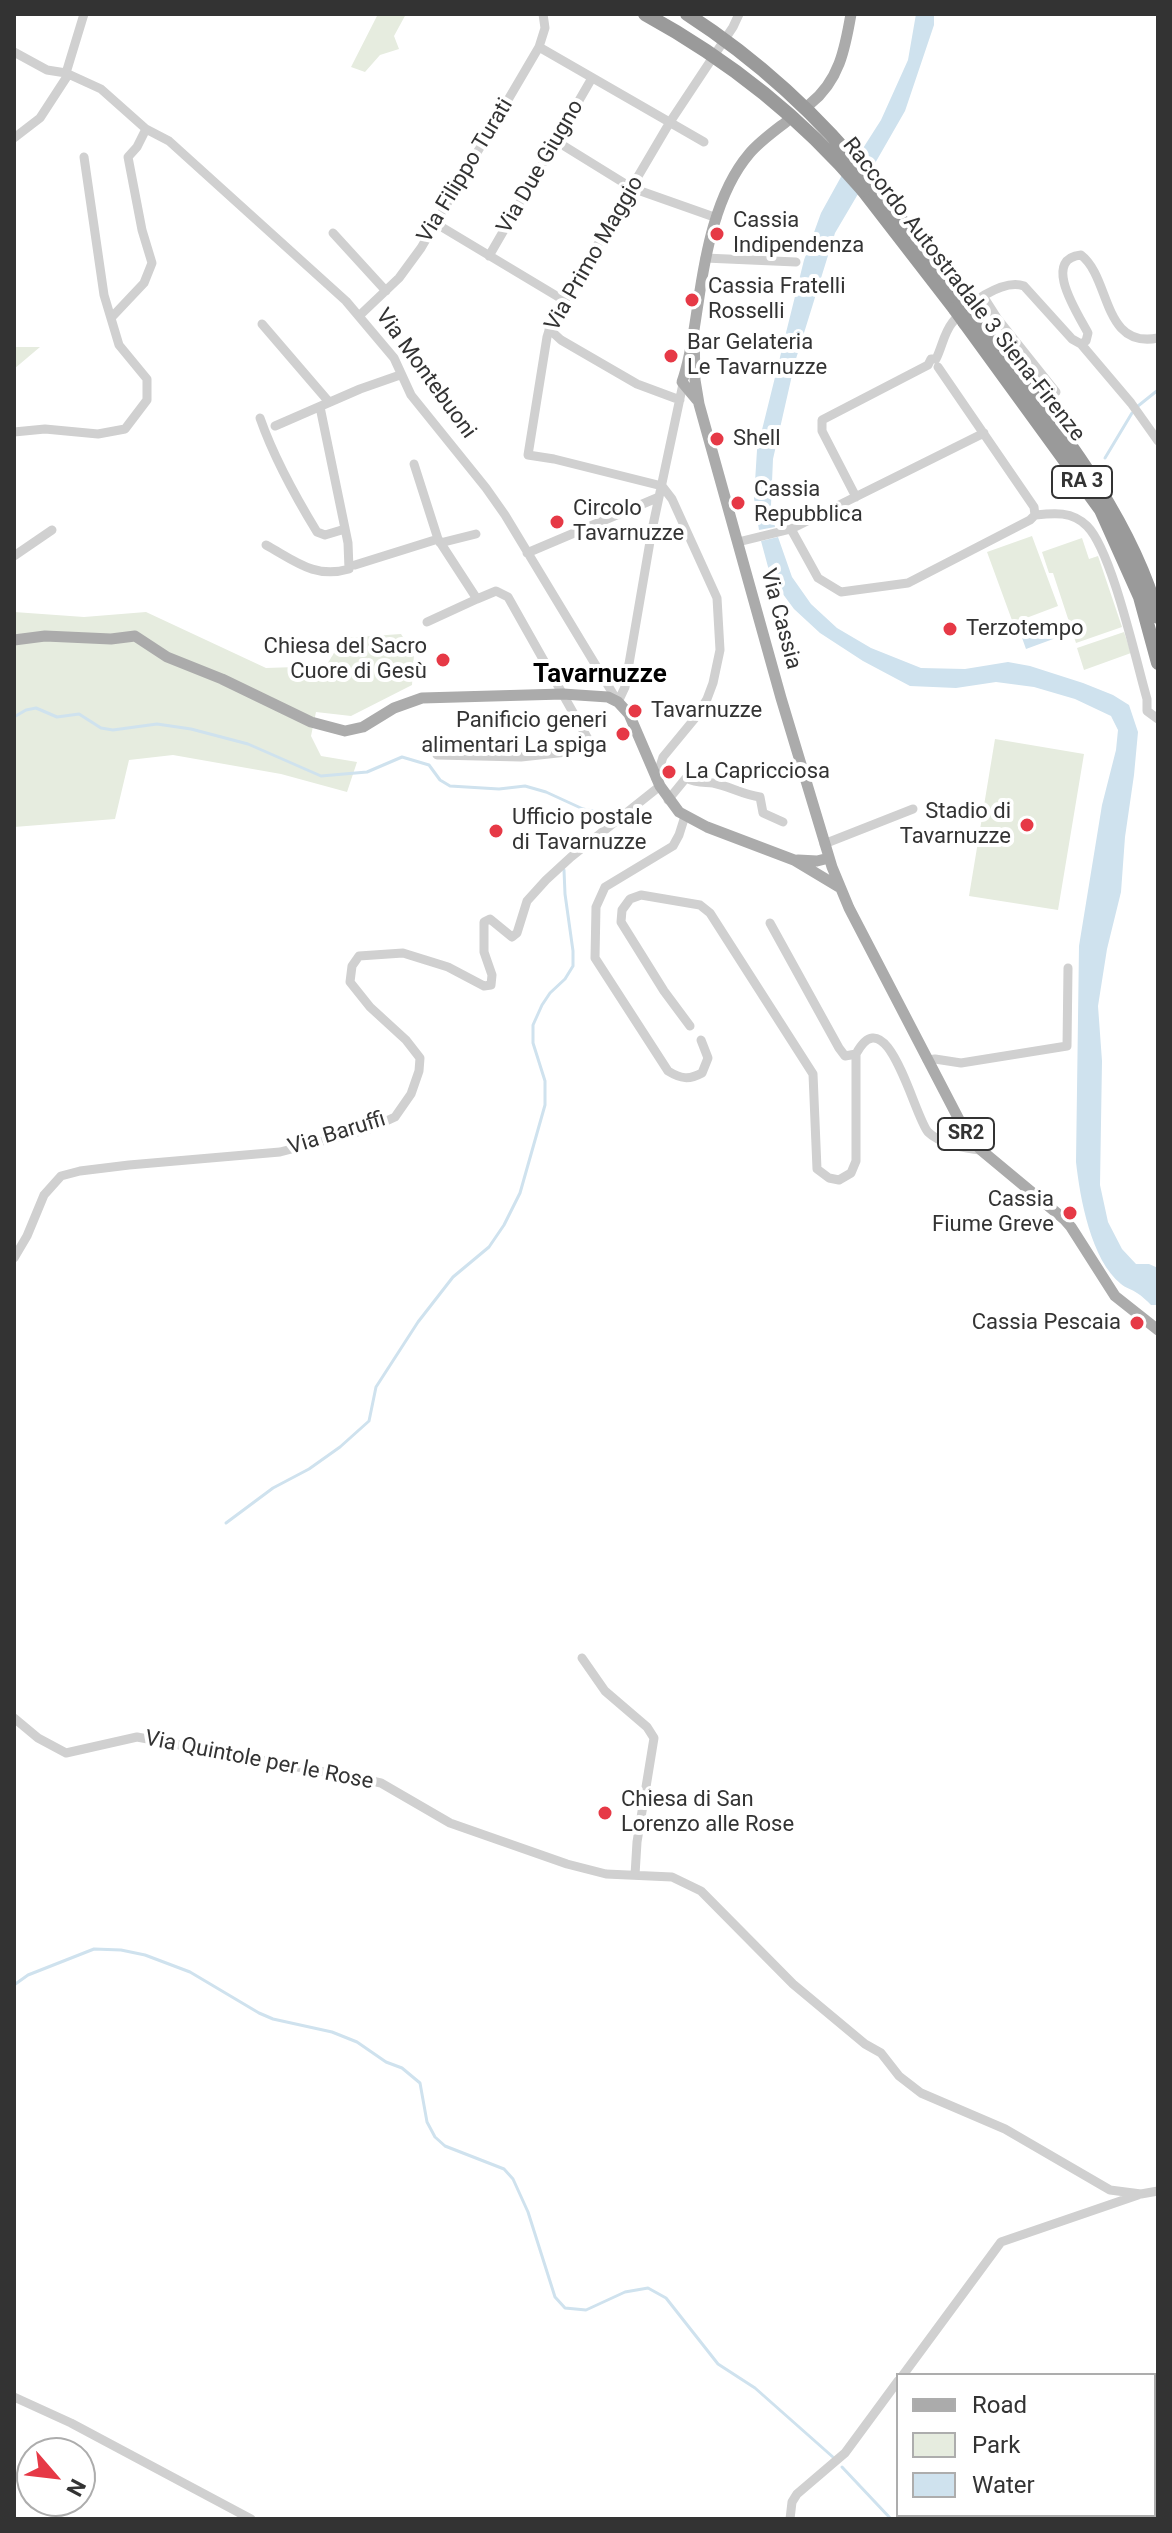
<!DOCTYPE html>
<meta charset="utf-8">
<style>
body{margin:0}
#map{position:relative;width:1172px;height:2533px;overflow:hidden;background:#fff;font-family:Roboto,sans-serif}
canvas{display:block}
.frame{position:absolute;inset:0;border:16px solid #333;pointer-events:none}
.legend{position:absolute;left:896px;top:2373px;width:260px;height:144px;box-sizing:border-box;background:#fff;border:2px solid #adadad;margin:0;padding:10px 14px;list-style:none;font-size:24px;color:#333}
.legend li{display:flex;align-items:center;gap:16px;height:40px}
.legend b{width:40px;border:2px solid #adadad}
.north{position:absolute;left:16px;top:2437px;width:80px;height:80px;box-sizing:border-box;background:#fff;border:2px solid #adadad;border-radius:50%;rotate:118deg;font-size:22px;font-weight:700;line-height:32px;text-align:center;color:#333}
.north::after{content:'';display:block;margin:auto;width:28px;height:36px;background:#e63946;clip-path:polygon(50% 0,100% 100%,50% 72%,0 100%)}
</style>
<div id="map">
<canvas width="1172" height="2533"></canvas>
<div class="frame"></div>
<ul class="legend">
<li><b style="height:10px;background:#ababab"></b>Road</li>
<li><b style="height:22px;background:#e6ecdf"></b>Park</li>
<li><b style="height:22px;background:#cfe2ee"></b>Water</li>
</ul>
<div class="north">N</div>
</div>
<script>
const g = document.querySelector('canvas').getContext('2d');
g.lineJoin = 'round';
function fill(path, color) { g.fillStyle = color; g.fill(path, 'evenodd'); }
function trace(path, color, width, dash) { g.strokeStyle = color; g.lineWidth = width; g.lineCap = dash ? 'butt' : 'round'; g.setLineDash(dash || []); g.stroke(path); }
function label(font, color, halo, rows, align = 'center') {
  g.font = font + ' Roboto,sans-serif'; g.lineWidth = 8; g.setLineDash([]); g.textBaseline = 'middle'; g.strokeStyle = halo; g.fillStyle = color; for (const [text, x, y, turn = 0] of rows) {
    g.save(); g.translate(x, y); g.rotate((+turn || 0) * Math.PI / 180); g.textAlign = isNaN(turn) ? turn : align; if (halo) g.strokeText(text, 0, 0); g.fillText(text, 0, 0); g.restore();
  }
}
fill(new Path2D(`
 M 378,14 L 406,14 L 394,36 L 399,49 L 380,55 L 365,72 L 351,67 Z
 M 14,347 L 40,347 L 14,369 Z
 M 1032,536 L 1058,606 L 1013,623 L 987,552 Z
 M 1082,538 L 1089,559 L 1098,556 L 1122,627 L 1076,643 L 1053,573 L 1049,573 L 1042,552 Z
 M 14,612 L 84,617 L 146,612 L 266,668 L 326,666 L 343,638 L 401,634 L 414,654 L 412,685 L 351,716 L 316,712 L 311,736 L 321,756 L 357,762 L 347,792 L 281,774 L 173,755 L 129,760 L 115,819 L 14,827 Z
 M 1124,632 L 1131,653 L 1084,670 L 1077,648 Z
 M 995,739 L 1084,754 L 1058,910 L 969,896 Z`), '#e6ecdf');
fill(new Path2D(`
 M 916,14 L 934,14 L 934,25 L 905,111 L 870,172 L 858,156 L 881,120 L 908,60 Z
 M 842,175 L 858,194 L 835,233 L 795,362 L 773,459 L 771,505 L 775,527 L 759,530 L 754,498 L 757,450 L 804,260 L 821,213 Z
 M 778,537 L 792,577 L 811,604 L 837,628 L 871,648 L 921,668 L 965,669 L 1008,662 L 1030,666 L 1083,683 L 1113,695 L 1129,705 L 1138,732 L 1134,775 L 1125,837 L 1121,892 L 1107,949 L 1098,1006 L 1102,1061 L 1100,1185 L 1108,1222 L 1122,1249 L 1136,1264 L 1149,1264 L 1158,1268 L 1158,1305 L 1151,1305 C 1147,1301 1142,1296 1137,1293 C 1132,1289 1125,1288 1121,1284 C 1091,1260 1080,1198 1076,1162 L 1079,946 L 1102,805 L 1116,750 L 1118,730 L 1111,716 L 1075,699 L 1034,687 L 996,682 L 956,688 L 910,686 L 863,661 L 820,633 L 794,609 L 771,578 L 761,541 Z
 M 1051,624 L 1056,638 L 1026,649 L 1021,635 Z
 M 965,2515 L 1037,2515 L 1041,2519 L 970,2519 Z`), '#cfe2ee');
trace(new Path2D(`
 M 1138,406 L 1158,390
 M 1105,458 L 1132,413
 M 14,717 L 26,710 L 36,708 L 57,717 L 79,714 L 101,728 L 113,730 L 157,724 L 191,729 L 248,744 L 321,776 L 367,772 L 402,757 L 429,765 L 440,780 L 450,786 L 499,789 L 525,786 L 546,792 L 583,809 L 615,816
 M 226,1523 L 273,1488 L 309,1469 L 340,1447 L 369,1421 L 376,1387 L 418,1322 L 453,1277 L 489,1247 L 504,1225 L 520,1193 L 545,1105 L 545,1081 L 533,1043 L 533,1025 L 542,1005 L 550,993 L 565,979 L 573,966 L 573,951 L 565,894 L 564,870
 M 14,1985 L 28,1975 L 94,1949 L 121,1950 L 145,1955 L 190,1972 L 259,2013 L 273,2019 L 332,2032 L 357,2042 L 386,2062 L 402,2068 L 420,2083 L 427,2122 L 435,2137 L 445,2146 L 504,2169 L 513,2179 L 528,2212 L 555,2297 L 565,2308 L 586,2310 L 625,2292 L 648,2288 L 666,2298 L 718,2364 L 755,2388 L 834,2458
 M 842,2467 L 891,2519`), '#cfe2ee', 3);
trace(new Path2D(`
 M 539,47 L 704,142
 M 14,52 L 47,70 L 66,73 L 101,89 L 146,129 L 169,141 L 346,301 L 394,358 L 411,395 L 486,488 L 505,515 L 618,702
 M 66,73 L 84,14
 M 14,138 L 40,118 L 68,75
 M 556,141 L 632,188 L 717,218
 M 435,223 L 565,301
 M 333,233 L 386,291
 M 489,256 L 592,78
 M 705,258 L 796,262
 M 983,296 L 997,318 L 1056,392
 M 359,316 L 399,278 L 421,248 L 539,47 L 545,28 L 543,14
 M 111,318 L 144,283 L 152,263 L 142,230 L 128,157 L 137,147 L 146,129
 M 262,324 L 329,402
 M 549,329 L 561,340 L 637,384 L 680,400
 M 1081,344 L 1131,403 L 1158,441
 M 936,359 C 942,347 944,333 952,323 C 965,305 1003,278 1024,286 L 1072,339 L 1081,344 L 1086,341 L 1088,333 C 1078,314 1041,259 1081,255 C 1111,278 1102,349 1158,338
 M 938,367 L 1034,507 L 1035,515
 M 260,418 C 274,458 295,496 317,532 L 325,535 L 345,529
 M 275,426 L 360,389 L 400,375
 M 14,432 L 45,429 L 98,434 L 125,429 L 147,400 L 147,379 L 119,345 L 104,295 L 84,157
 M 414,464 L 438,539 L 477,599 L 496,591 L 508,597 L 588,739 L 567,752 L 521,757 L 437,755
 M 662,486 L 554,459 L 528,455 L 547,337 L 551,324 L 670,122 L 733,27 L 739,14
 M 856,497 L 822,431 L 822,420 L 928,365 L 931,359 L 936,359
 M 1035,515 C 1054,513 1072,511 1087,526 C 1112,551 1136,661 1147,699 L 1147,711 L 1158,719
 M 791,529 L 818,578 L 841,592 L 908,583 L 1030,520 L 1035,515
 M 738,542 L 791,529 L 984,433
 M 440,543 L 476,534
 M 266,545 C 295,561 315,579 349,569 L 348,543 L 320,407
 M 527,553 L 659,497
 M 14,556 L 52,530
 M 355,565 L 438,539
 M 427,622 L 477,599
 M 618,702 L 625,687 L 652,530 L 683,384
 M 656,779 L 663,757 L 696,717 L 707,699 L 713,683 L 720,650 L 717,598 L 672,499 L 662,486
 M 668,800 L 686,778 C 696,783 702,782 713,783 C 729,786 743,795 760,797 L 763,813 L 783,822
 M 685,816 L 679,835 L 673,846 L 605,887 L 596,907 L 595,958 L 668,1071 C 681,1079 689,1080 702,1073 L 708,1058 L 701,1040
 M 824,844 L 913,809
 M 770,923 L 839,1048 L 845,1056 L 856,1054
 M 690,1026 L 664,991 L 621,922 L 622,910 L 630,899 L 641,895 L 700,905 L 710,913 L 813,1074 L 817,1169 L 829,1178 L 839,1180 L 851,1173 L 856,1161 L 856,1054 C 887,995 914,1116 928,1132 C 939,1143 965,1149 981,1150
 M 927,1060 L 935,1059 L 961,1063 L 1067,1046 L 1068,968
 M 14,1258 L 27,1236 L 44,1195 L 61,1176 L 80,1171 L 129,1165 L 280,1152 L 369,1129 L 395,1117 L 411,1094 L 419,1071 L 420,1058 L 406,1040 L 370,1007 L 350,982 L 352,966 L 359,956 L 403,953 L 448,967 L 484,986 L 491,985 L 492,975 L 484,952 L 484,922 L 490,919 L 512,937 L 517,933 L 527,901 L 546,880 L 571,857 L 660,786
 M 582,1658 L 605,1691 L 647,1727 L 654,1738 L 637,1842 L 635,1875
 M 14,1718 L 38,1738 L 66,1753 L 137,1737 L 367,1780 L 381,1783 L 450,1823 L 567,1864 L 606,1874 L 672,1877 L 701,1891 L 793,1984 L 865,2044 L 881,2053 L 899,2076 L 921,2093 L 1005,2129 L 1110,2190 L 1141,2194 L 1158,2191
 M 903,2375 L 1001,2242 L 1138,2195
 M 14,2397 L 71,2423 L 251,2519
 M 790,2519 L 792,2502 L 797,2494 L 845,2453 L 898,2381`), '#d0d0d0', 9);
trace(new Path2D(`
 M 810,104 C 839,81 845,49 851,14
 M 694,332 L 695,380 L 699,404 L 781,698 L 832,867 L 849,908 L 967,1135 L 981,1150 L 1064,1219 L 1071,1227 L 1115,1296 L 1158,1330
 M 697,400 L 682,382 C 691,357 694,329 698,304 C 705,255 716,193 749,154 C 759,142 773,132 786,122
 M 14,640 L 45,636 L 111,639 L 135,636 L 167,657 L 222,679 L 311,722 L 345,731 L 363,727 L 394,708 L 422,698 L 563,694 L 608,697 L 618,702 L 629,714 L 660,786 L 679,812 L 707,827 L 794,860 L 839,887
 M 798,860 L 817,861 L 829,858`), '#ababab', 11);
trace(new Path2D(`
 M 873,183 L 963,302
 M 863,190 L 955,309
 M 974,316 C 1042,409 1127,505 1158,617
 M 965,323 L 1101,510 L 1140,597 L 1158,663`), '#9a9a9a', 14);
trace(new Path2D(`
 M 645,14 C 729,60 801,117 863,190
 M 687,14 C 758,60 820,117 873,183
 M 963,302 L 974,316
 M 955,309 L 965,323`), '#9a9a9a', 14);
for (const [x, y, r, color] of [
 [717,234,8,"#e63946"],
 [692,300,8,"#e63946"],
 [671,356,8,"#e63946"],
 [717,439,8,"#e63946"],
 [738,503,8,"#e63946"],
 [557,522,8,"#e63946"],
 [950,629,8,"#e63946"],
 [443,660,8,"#e63946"],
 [635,711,8,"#e63946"],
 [623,734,8,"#e63946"],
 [669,772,8,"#e63946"],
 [1027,825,8,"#e63946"],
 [496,831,8,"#e63946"],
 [1070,1213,8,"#e63946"],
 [1137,1323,8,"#e63946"],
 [605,1813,8,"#e63946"]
]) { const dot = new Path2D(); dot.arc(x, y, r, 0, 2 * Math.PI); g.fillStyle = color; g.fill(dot); trace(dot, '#fff', 3); }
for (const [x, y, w] of [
 [1082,482,60],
 [966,1134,56]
]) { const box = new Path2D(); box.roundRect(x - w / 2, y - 16, w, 32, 6); g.fillStyle = '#fff'; g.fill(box); trace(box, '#333', 2); }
label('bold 20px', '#333', null, [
 ["RA 3",1082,482],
 ["SR2",966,1134]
]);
label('22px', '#333', '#fff', [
 ["Via Due Giugno",541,167,-60],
 ["Via Filippo Turati",466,171,-59],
 ["Via Primo Maggio",595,254,-60],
 ["Raccordo Autostradale 3 Siena-Firenze",963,290,52],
 ["Via Montebuoni",425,374,54],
 ["Via Cassia",780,619,75],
 ["Via Baruffi",337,1134,-17],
 ["Via Quintole per le Rose",259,1761,11]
]);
label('22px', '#333', '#fff', [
 ["Cassia",733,221],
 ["Indipendenza",733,246],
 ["Cassia Fratelli",708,287],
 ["Rosselli",708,312],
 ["Bar Gelateria",687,343],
 ["Le Tavarnuzze",687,368],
 ["Shell",733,439],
 ["Cassia",754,490],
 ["Repubblica",754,515],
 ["Circolo",573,509],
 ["Tavarnuzze",573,534],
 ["Terzotempo",966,629],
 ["Chiesa del Sacro",427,647,"right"],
 ["Cuore di Gesù",427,672,"right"],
 ["Tavarnuzze",651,711],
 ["Panificio generi",607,721,"right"],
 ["alimentari La spiga",607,746,"right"],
 ["La Capricciosa",685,772],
 ["Stadio di",1011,812,"right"],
 ["Tavarnuzze",1011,837,"right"],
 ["Ufficio postale",512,818],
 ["di Tavarnuzze",512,843],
 ["Cassia",1054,1200,"right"],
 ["Fiume Greve",1054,1225,"right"],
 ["Cassia Pescaia",1121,1323,"right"],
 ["Chiesa di San",621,1800],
 ["Lorenzo alle Rose",621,1825]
], 'left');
label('bold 26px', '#000', '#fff', [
 ["Tavarnuzze",600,675]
]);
</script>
